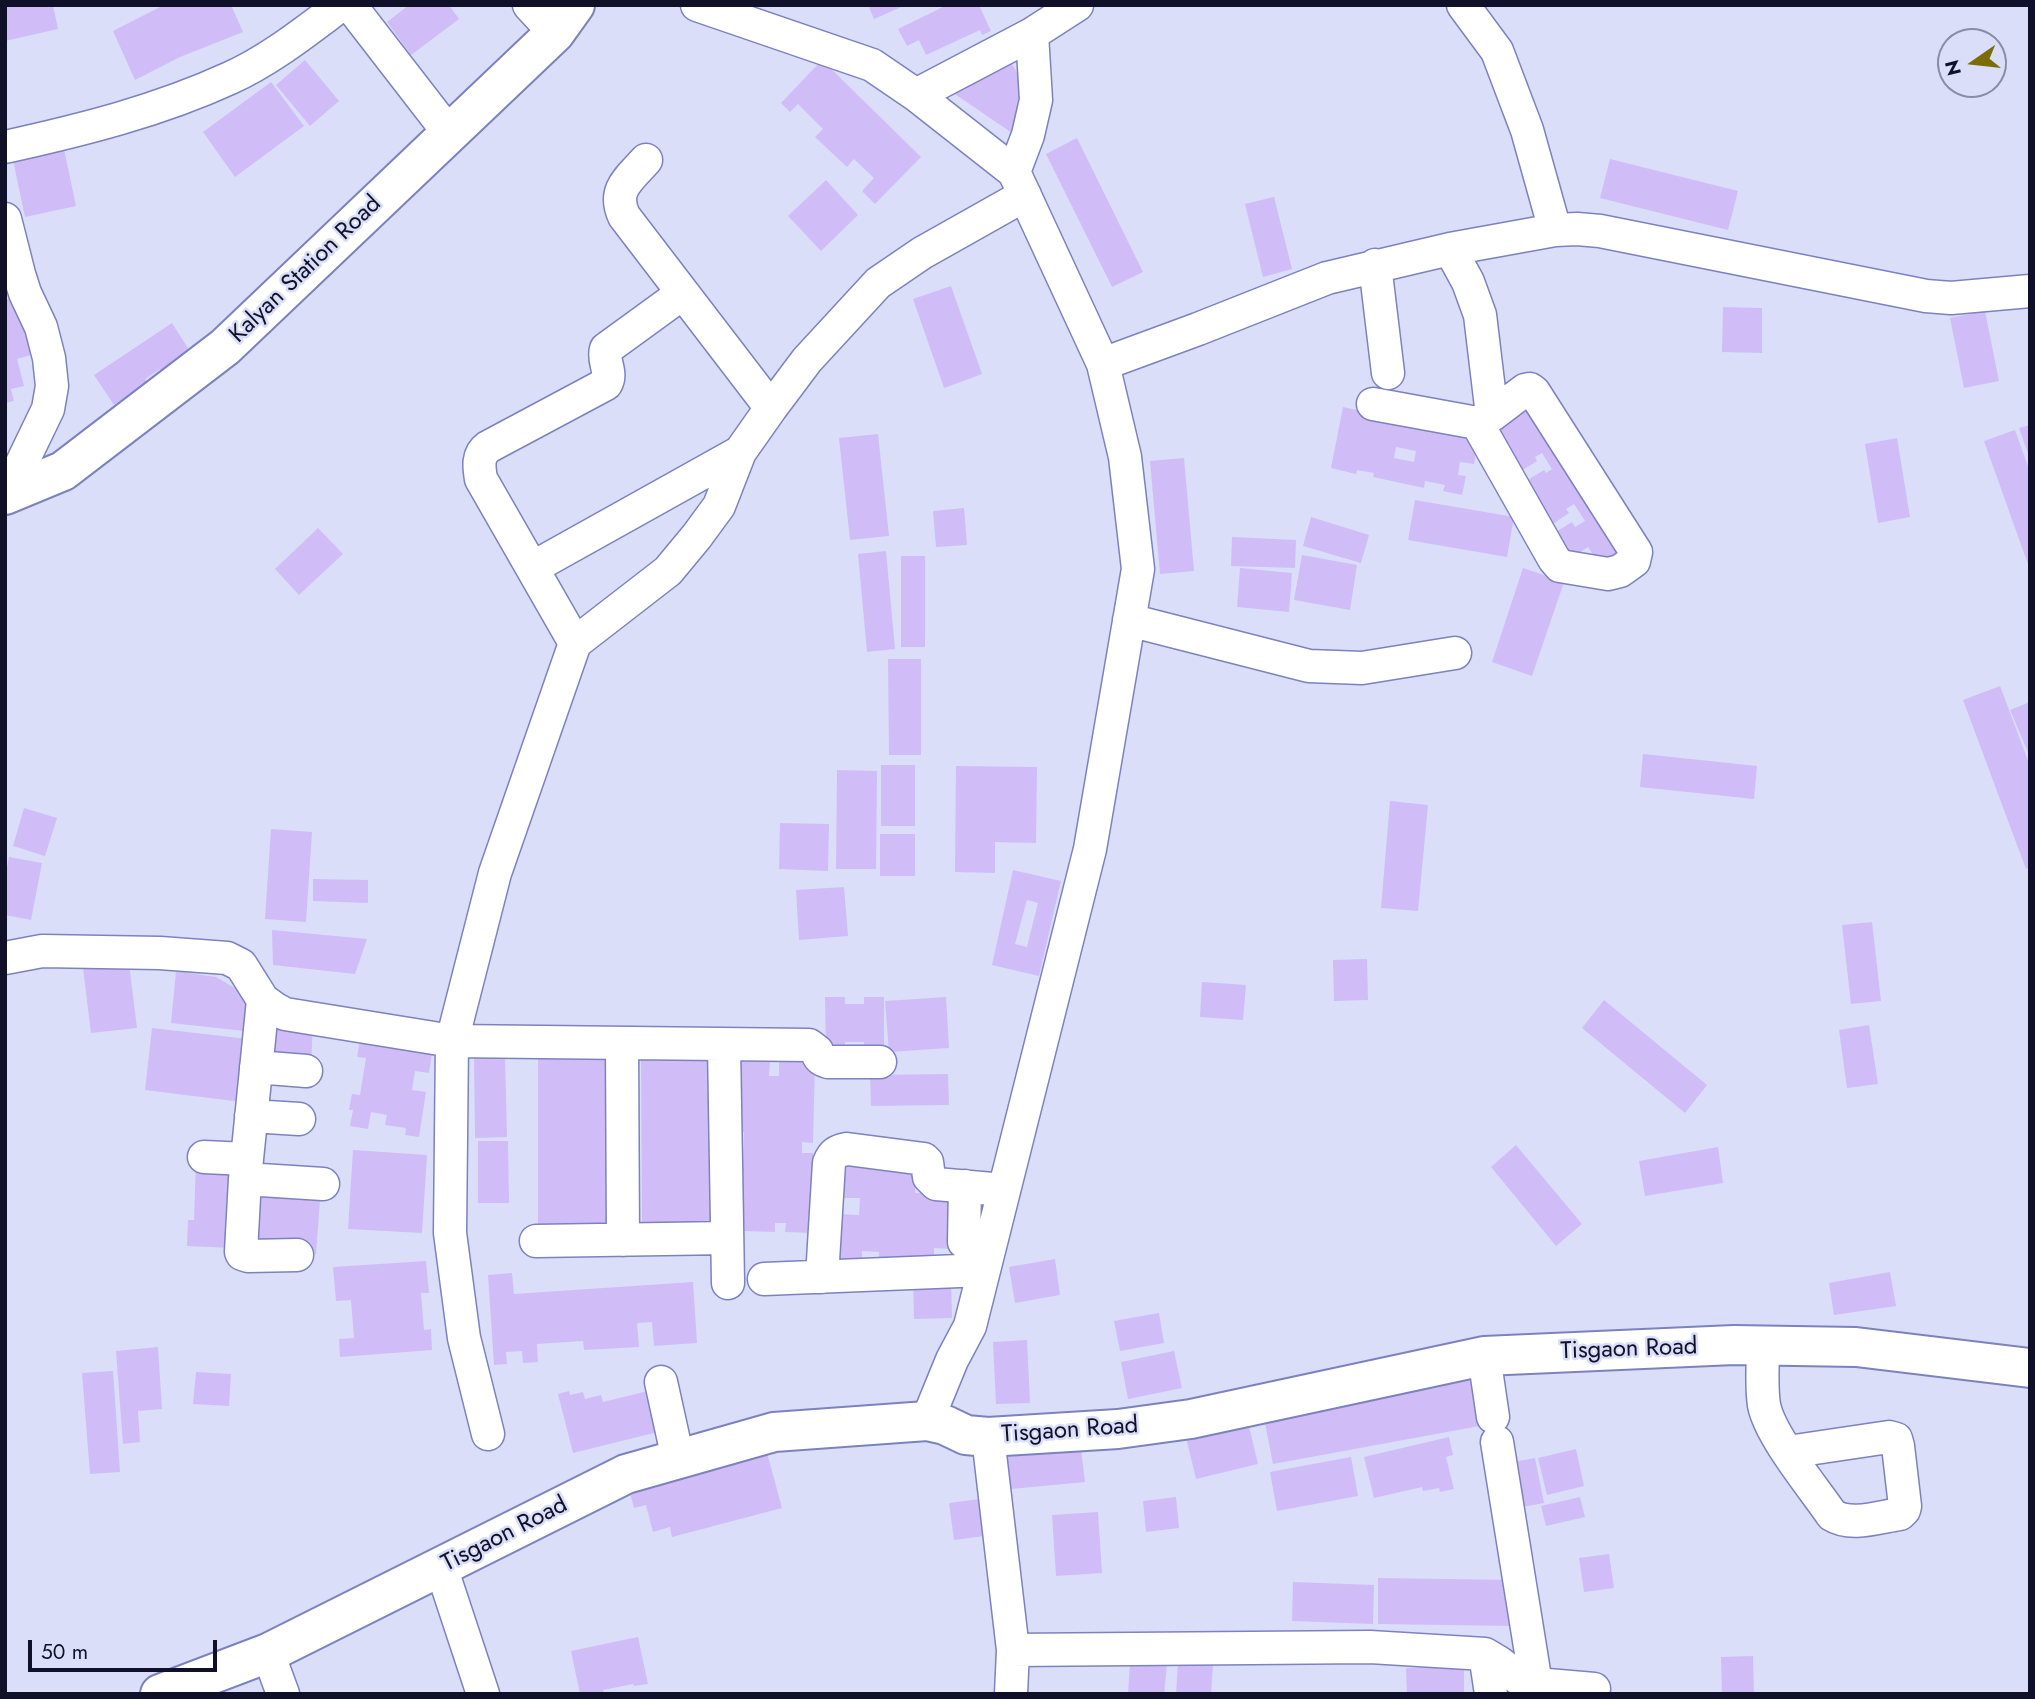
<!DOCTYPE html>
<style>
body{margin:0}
#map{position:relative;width:2035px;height:1699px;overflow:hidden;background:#dadef9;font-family:Jost,sans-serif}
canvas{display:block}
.frame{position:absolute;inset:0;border:7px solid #101128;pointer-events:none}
.north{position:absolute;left:1937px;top:28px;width:70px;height:70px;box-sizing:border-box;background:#dadef9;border:2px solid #898ca5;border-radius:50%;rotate:256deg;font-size:19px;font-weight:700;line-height:28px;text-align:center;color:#101128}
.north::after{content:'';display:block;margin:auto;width:24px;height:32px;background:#7b6c06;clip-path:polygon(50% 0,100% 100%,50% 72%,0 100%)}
.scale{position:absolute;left:28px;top:1640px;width:189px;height:32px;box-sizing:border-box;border:4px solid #101128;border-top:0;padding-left:9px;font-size:21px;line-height:24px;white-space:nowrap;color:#101128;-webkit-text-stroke:5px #dadef9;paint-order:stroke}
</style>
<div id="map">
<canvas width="2035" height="1699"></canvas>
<div class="frame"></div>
<div class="north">N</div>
<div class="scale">50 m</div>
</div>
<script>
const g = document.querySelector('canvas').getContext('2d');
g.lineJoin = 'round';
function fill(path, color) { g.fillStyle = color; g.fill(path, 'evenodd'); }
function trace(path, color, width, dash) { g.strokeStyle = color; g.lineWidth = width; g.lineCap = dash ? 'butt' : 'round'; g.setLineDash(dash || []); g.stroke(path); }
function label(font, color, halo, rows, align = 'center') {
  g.font = font + ' Jost,sans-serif'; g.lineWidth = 5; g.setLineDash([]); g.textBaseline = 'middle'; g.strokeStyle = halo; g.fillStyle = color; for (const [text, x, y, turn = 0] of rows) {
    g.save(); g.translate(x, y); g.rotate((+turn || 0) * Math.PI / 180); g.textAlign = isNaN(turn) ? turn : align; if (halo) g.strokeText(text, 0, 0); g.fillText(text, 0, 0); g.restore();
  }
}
fill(new Path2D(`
 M 5,5 L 53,5 L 58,29 L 5,41 Z
 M 164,5 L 231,5 L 243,32 L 180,57 L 135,80 L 113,31 Z
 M 409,5 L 449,5 L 459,19 L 411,55 L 387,22 Z
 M 868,5 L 906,5 L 874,19 Z
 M 947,5 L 979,5 L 991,31 L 982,35 L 980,30 L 926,55 L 919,40 L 907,46 L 898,29 Z
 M 1006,54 L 1027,89 L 1020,93 L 1017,103 L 1022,109 L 1015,135 L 943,86 Z
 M 305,60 L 339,101 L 310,126 L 276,85 Z
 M 822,60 L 921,157 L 875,204 L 862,191 L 874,178 L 854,159 L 847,167 L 815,137 L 823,129 L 798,104 L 790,112 L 781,103 Z
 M 271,82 L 304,126 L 235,177 L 203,132 Z
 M 1077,138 L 1143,272 L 1112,287 L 1046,154 Z
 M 64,149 L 76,206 L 25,217 L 13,160 Z
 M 1610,159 L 1738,191 L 1728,230 L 1600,198 Z
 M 826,180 L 858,215 L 821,251 L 788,216 Z
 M 1274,197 L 1292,269 L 1263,277 L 1245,204 Z
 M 951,286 L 982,374 L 944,388 L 913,299 Z
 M 17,297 L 31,355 L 17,359 L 24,386 L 11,389 L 14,401 L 5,403 L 5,300 Z
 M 1723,307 L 1762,308 L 1762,353 L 1722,352 Z
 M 1985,311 L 1999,381 L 1964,388 L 1950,318 Z
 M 172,323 L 191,353 L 162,372 L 160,369 L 145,379 L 147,382 L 114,405 L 94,375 Z
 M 1529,397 L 1630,557 L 1600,565 L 1588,547 L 1571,558 L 1551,535 L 1572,522 L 1575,527 L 1585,521 L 1574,504 L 1566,509 L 1569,513 L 1547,528 L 1539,516 L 1546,512 L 1532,488 L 1521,484 L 1544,470 L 1546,473 L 1552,469 L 1542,453 L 1535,457 L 1537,461 L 1515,475 L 1507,462 L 1515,457 L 1501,435 L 1494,429 Z
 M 1343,407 L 1371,413 L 1369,420 L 1385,423 L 1386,420 L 1479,435 L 1474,464 L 1460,462 L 1458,475 L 1466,476 L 1462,495 L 1443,491 L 1445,485 L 1425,481 L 1424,488 L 1373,477 L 1374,473 L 1357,470 L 1356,474 L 1331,468 ZM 1396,447 L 1416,451 L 1414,462 L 1394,458 Z
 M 2030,425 L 2030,456 L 2029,456 L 2019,428 Z
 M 2015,430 L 2030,472 L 2029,567 L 1984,441 Z
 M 878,434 L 889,536 L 850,540 L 839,438 Z
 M 1897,438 L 1910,517 L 1878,523 L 1865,444 Z
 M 1184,458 L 1194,571 L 1160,574 L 1150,461 Z
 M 1415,500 L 1514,517 L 1507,557 L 1408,540 Z
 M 964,508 L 967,545 L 936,547 L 933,511 Z
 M 1311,517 L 1369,535 L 1361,563 L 1303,546 Z
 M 318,528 L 343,554 L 299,595 L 275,569 Z
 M 1232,537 L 1296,540 L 1295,568 L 1231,566 Z
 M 886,551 L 895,649 L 867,652 L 858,554 Z
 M 1302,555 L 1357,565 L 1350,610 L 1294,600 Z
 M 901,556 L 925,556 L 925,647 L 901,647 Z
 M 1240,568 L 1292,573 L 1289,612 L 1237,607 Z
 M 1523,568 L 1564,582 L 1532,676 L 1492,662 Z
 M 888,659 L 921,659 L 921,755 L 889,755 Z
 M 2000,686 L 2030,766 L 2030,867 L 2026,869 L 1963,700 Z
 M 2030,702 L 2030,757 L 2010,710 Z
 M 1643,754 L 1757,766 L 1754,799 L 1640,787 Z
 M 881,765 L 915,765 L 915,826 L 881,826 Z
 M 956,766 L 1037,767 L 1036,843 L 995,842 L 995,873 L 955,872 Z
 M 837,770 L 877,771 L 876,869 L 836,869 Z
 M 1390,801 L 1428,805 L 1418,911 L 1381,908 Z
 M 24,808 L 57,818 L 45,856 L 13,846 Z
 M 780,823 L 829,824 L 828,871 L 779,869 Z
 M 271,829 L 312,832 L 306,922 L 265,919 Z
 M 880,834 L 915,834 L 915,876 L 880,876 Z
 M 9,857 L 42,863 L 31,920 L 5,915 L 5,877 Z
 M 1013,870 L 1061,881 L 1039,976 L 992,965 ZM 1027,900 L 1038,903 L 1027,947 L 1015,944 Z
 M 313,879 L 368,880 L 368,903 L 313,901 Z
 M 844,887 L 848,936 L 799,940 L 796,890 Z
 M 1872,922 L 1881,1001 L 1851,1004 L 1842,925 Z
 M 272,930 L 367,939 L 355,974 L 273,965 Z
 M 1367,959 L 1368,1000 L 1334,1001 L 1333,960 Z
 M 129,963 L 137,1028 L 91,1033 L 83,968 Z
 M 176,971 L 216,977 L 250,997 L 245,1031 L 171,1023 Z
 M 1202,982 L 1246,985 L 1243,1020 L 1200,1017 Z
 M 825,997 L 845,997 L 845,1004 L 864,1004 L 864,997 L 884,997 L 884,1051 L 864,1051 L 864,1042 L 845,1042 L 845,1051 L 826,1051 Z
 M 946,997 L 949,1048 L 889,1052 L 885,1001 Z
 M 1604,1000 L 1707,1085 L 1685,1113 L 1582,1028 Z
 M 270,1022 L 313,1025 L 311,1063 L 268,1060 Z
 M 1869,1025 L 1878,1084 L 1847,1088 L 1839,1030 Z
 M 152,1028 L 248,1039 L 242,1102 L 145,1090 Z
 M 361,1035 L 433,1046 L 429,1073 L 415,1071 L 412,1090 L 426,1092 L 419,1137 L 405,1135 L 406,1128 L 385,1125 L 387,1115 L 371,1112 L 368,1129 L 350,1126 L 353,1110 L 349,1110 L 352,1094 L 360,1095 L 366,1058 L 357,1057 Z
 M 474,1055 L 505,1055 L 507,1137 L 475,1138 Z
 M 641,1057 L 714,1057 L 716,1232 L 642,1233 Z
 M 538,1059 L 613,1059 L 613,1234 L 538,1234 Z
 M 738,1060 L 770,1060 L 769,1076 L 779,1076 L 779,1061 L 815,1062 L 813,1143 L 802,1142 L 802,1153 L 813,1153 L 812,1233 L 785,1232 L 786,1223 L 775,1223 L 775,1232 L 743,1231 L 743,1201 L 736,1201 L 736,1167 L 743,1167 L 744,1132 L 741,1132 L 742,1121 L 737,1121 Z
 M 948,1074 L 949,1105 L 871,1106 L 870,1075 Z
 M 478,1141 L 508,1141 L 509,1203 L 478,1203 Z
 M 1516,1145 L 1582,1224 L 1556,1246 L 1491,1167 Z
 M 1718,1147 L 1723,1183 L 1645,1196 L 1639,1161 Z
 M 353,1150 L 427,1155 L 422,1233 L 348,1229 Z
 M 840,1161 L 916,1162 L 915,1193 L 959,1193 L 951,1249 L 934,1248 L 934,1262 L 879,1261 L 879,1252 L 862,1251 L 862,1260 L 826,1260 L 839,1214 L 859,1215 L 860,1198 L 839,1198 Z
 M 196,1163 L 234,1164 L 232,1248 L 187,1246 L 188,1220 L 194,1220 Z
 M 254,1182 L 321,1187 L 316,1254 L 250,1249 Z
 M 1055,1259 L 1060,1295 L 1015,1303 L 1009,1267 Z
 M 426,1261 L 429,1293 L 421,1293 L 424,1330 L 431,1329 L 432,1350 L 340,1357 L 339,1339 L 354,1338 L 351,1300 L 336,1301 L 333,1267 Z
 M 1890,1272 L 1896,1306 L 1834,1315 L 1829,1283 Z
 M 512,1273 L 514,1294 L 693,1282 L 697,1343 L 654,1346 L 652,1322 L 637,1323 L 639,1347 L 584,1350 L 583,1341 L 537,1344 L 538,1362 L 523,1363 L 522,1351 L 506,1352 L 507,1364 L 494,1365 L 488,1275 Z
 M 951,1278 L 952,1318 L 914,1319 L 913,1279 Z
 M 1159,1313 L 1164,1343 L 1120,1351 L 1114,1321 Z
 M 1027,1340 L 1030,1403 L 996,1404 L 993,1342 Z
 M 158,1347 L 162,1409 L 138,1411 L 140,1442 L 123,1444 L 116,1351 Z
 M 1174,1351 L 1182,1388 L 1128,1399 L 1121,1362 Z
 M 113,1371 L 120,1472 L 90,1474 L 82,1373 Z
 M 196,1372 L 231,1374 L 229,1406 L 193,1404 Z
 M 1476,1379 L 1485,1425 L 1273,1464 L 1264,1418 Z
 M 652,1390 L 662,1431 L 573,1453 L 558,1394 L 569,1391 L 570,1395 L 583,1392 L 585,1399 L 601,1395 L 603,1402 Z
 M 1247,1418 L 1258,1464 L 1196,1479 L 1185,1433 Z
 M 1449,1437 L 1453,1455 L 1446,1457 L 1454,1489 L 1440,1492 L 1439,1488 L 1423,1491 L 1422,1487 L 1374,1498 L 1364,1457 Z
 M 766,1449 L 782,1508 L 672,1537 L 670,1527 L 653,1532 L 646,1505 L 634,1508 L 628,1486 Z
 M 1081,1449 L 1085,1482 L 1011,1489 L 1007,1457 Z
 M 1576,1449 L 1584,1486 L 1547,1495 L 1538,1458 Z
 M 1351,1457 L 1358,1496 L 1277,1511 L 1270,1472 Z
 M 1535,1458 L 1544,1503 L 1517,1508 L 1508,1463 Z
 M 1176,1497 L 1179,1528 L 1146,1532 L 1143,1501 Z
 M 1580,1497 L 1585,1517 L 1546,1526 L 1541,1506 Z
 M 980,1499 L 985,1536 L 954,1540 L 949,1503 Z
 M 1098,1512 L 1102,1573 L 1056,1576 L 1052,1515 Z
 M 1609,1554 L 1614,1588 L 1584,1592 L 1579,1558 Z
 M 1378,1578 L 1514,1580 L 1514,1626 L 1378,1624 Z
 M 1293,1582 L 1374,1585 L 1373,1624 L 1292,1621 Z
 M 638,1637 L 648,1684 L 634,1686 L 633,1684 L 603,1690 L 604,1693 L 600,1694 L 580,1694 L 571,1651 Z
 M 1753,1656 L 1754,1693 L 1722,1694 L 1721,1657 Z
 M 1130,1662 L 1167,1665 L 1164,1694 L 1128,1694 Z
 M 1178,1663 L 1213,1665 L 1211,1694 L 1176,1694 Z
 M 1464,1667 L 1464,1694 L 1407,1694 L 1406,1668 Z`), '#d0bdf8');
const minor = new Path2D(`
 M 350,5 L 449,133
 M 529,5 L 555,33
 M 697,5 L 872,65 L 916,95 L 1014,172 L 1103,364 L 1198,329 L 1327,278 L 1450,249 L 1555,230 L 1577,229 L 1600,231 L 1926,296 L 1951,298 L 2030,291
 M 1463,5 L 1497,51 L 1527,130 L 1555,230
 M 916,95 L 1032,34 L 1077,5
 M 5,147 C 82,130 158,111 230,78 C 270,60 306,31 341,5
 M 646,160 C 629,179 612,190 624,216 L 771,408
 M 1014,172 L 1028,135 L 1036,100 L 1032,34
 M 5,219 L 19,274 L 25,293 L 41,327 L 49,358 L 52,386 L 48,409 L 7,494
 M 1375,265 L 1388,373
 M 1373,404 L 1477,423 L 1492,415 L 1480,315 L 1468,282 L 1450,249
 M 1477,423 L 1554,559 L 1560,566 L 1608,574 L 1620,571 L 1634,561 L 1636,552 L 1534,392 L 1530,389 L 1525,390 L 1492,415
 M 532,568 L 740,452
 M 1129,620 L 1309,666 L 1362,668 L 1455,653
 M 575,643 L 481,479 C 479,467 477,455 488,447 L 606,384 C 613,372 602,361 606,349 L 683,293
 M 5,958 L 42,951 L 160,953 L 227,958 L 241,965 L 263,1000 L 274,1008 L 285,1014 L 452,1041 L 809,1045 L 817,1051 C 818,1058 821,1060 828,1062 L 880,1062
 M 263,1000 L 245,1179 L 241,1252 L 242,1254 L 248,1256 L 297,1255
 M 622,1043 L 623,1240
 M 724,1045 L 728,1283
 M 256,1067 L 306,1071
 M 251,1116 L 299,1119
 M 204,1157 L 247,1159
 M 245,1179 L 323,1184
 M 536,1241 L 727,1238
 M 964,1242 L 965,1186
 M 822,1277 L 829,1163 C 833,1153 837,1151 847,1149 L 924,1159 L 927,1162 L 929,1177 L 936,1184 L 1004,1190
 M 764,1279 L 984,1270
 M 1763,1346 C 1763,1365 1761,1386 1764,1405 C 1770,1436 1813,1487 1832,1515 C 1851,1527 1879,1517 1900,1514 L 1904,1510 L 1905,1506 L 1898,1446 L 1896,1439 L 1889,1437 L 1788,1452
 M 1484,1356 L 1493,1417
 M 661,1382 L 678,1459
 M 927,1421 L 952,1360 L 970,1326 L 1090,849 L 1138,569 L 1125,457 L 1103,364
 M 488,1434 L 464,1338 L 450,1233 L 452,1041 L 495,873 L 575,643 L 668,571 L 697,536 L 719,506 L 740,452 L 771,408 L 807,360 L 878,283 L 922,253 L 1025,195
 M 988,1437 L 1013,1650 L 1011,1694
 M 1497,1442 L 1536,1684
 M 441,1567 L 483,1694
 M 1013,1650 L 1370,1647 L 1485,1654 L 1500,1663 L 1519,1679 L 1536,1684 L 1594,1689
 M 268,1653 L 283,1694
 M 1485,1654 L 1491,1694`);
const tertiary = new Path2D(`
 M 5,495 L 63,471 L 225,347 L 555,33 L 575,5
 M 160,1694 L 268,1653 L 626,1474 L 774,1432 L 927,1421 L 945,1425 L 966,1435 L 988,1437 L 1118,1429 L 1191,1419 L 1484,1356 L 1734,1345 L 1856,1347 L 2030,1368`);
trace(minor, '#7c82be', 35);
trace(tertiary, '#7c82be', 42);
trace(minor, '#fff', 32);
trace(tertiary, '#fff', 38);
label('24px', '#101128', '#dadef9', [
 ["Kalyan Station Road",306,270,-44],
 ["Tisgaon Road",1629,1350,-2],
 ["Tisgaon Road",1070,1431,-4],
 ["Tisgaon Road",505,1535,-27]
]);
</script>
